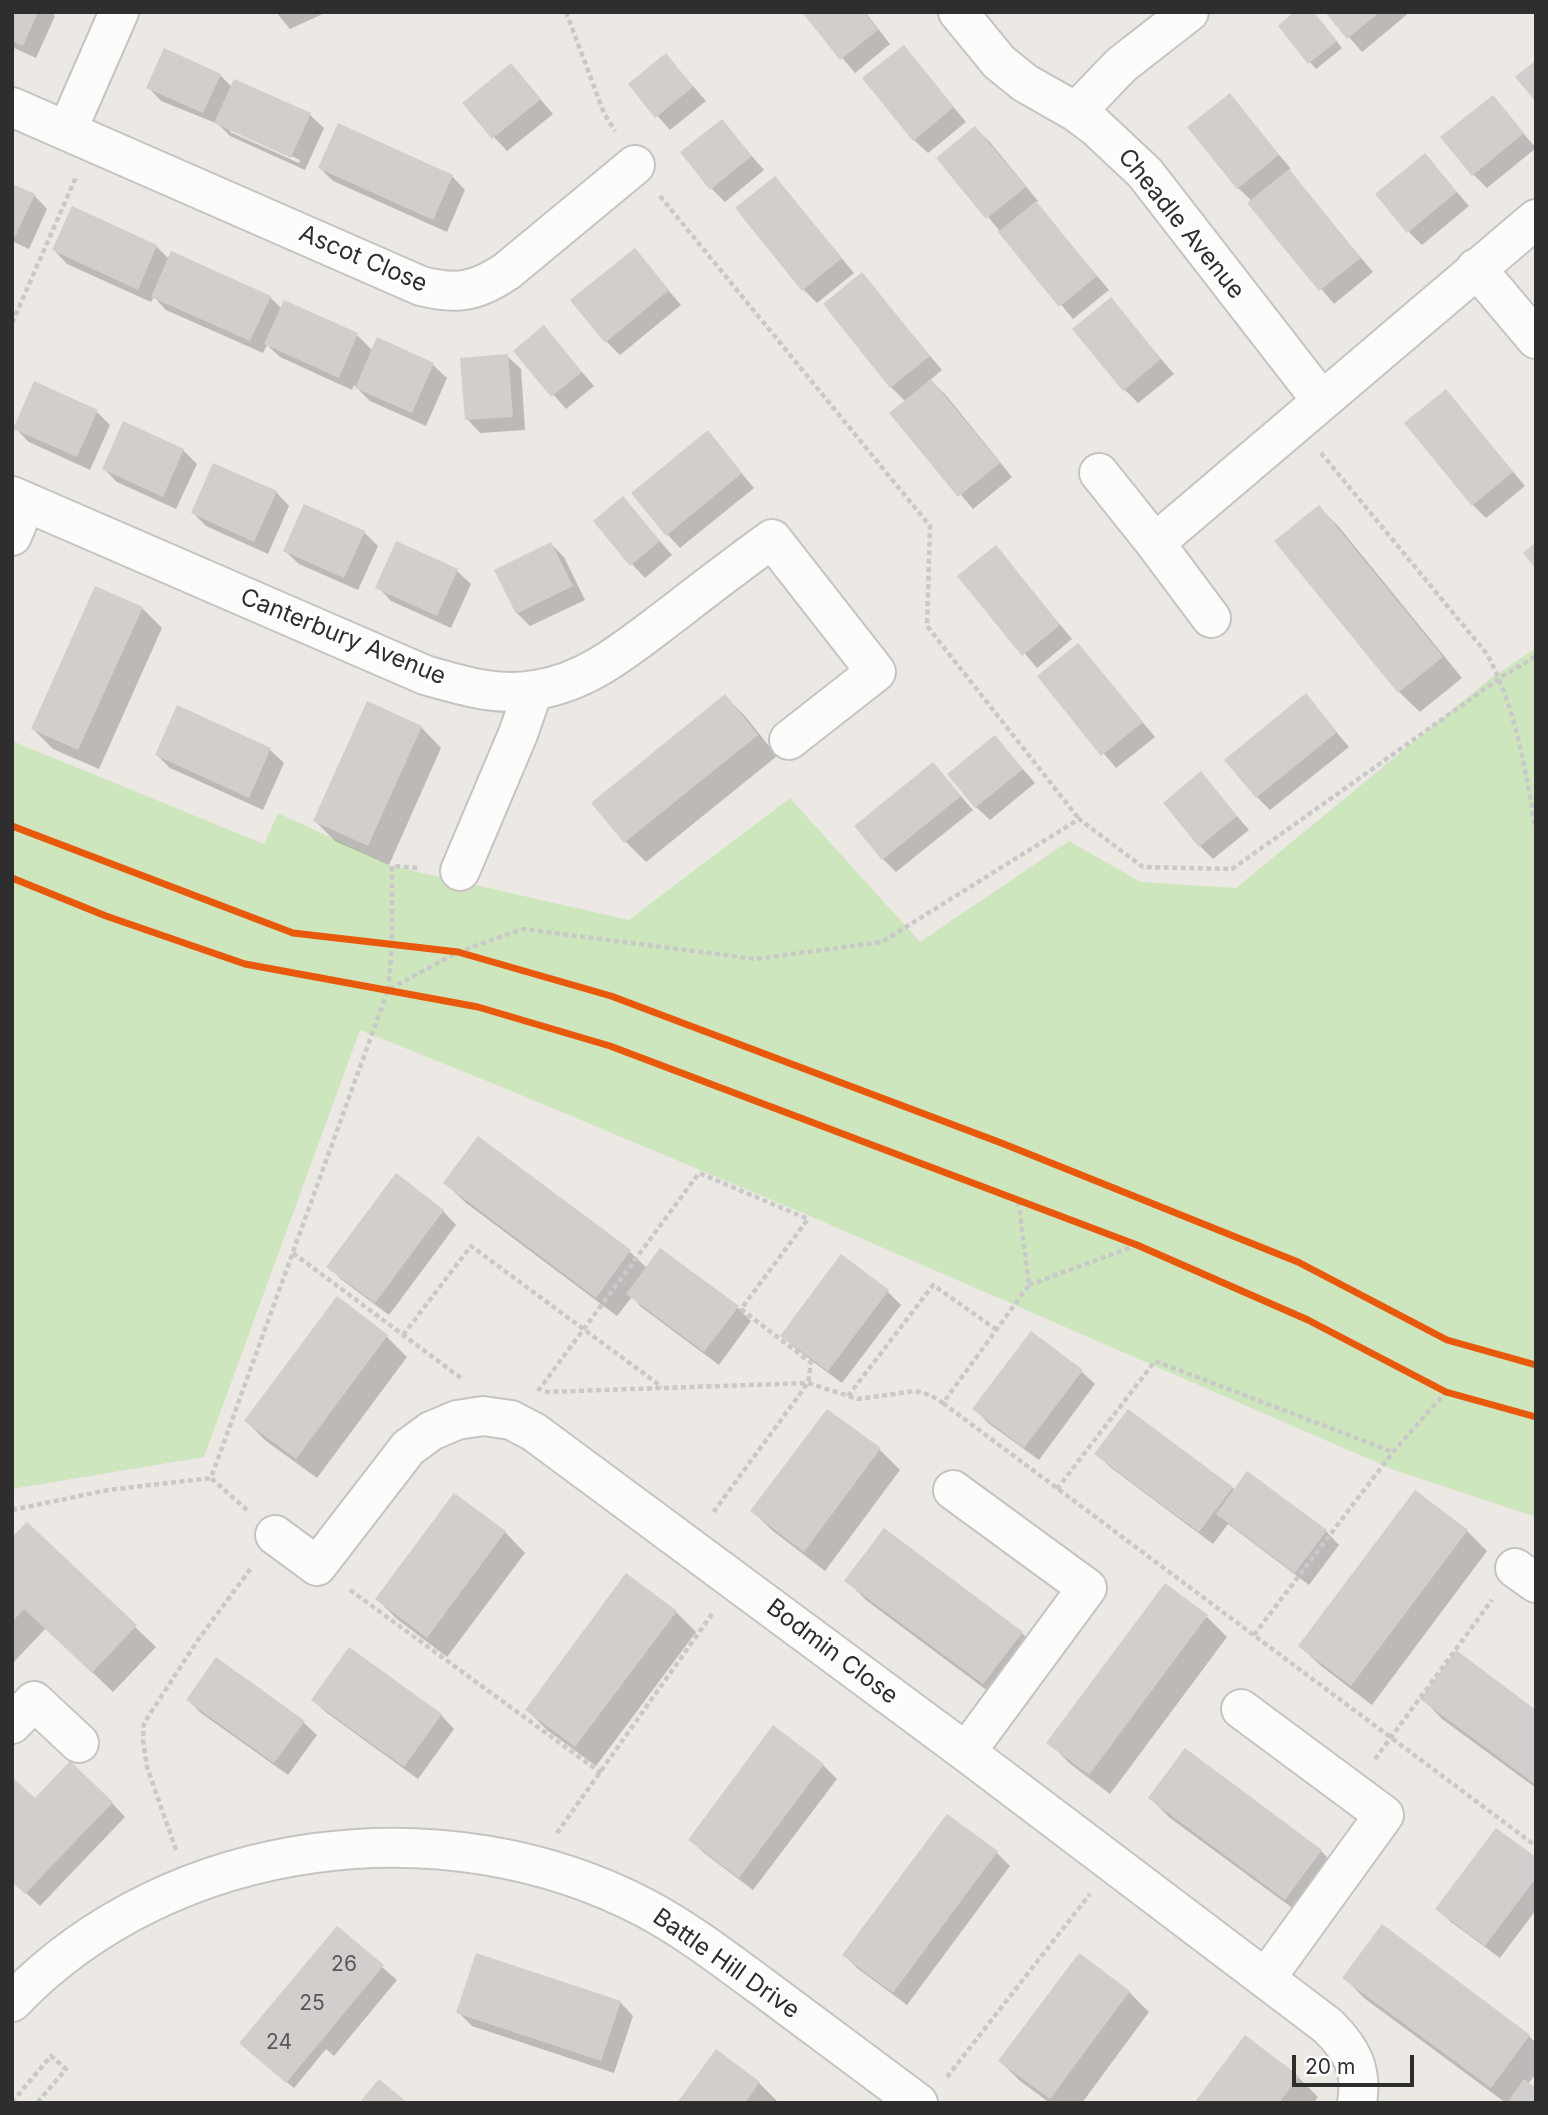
<!DOCTYPE html>
<style>
body{margin:0}
#map{position:relative;width:1548px;height:2115px;overflow:hidden;background:#ece8e4;font-family:Inter,sans-serif}
canvas{display:block}
.frame{position:absolute;inset:0;border:14px solid #2e2e2e;pointer-events:none}
.scale{position:absolute;left:1292px;top:2055px;width:122px;height:32px;box-sizing:border-box;border:4px solid #2e2e2e;border-top:0;padding-left:9px;font-size:21px;line-height:24px;white-space:nowrap;color:#2e2e2e;-webkit-text-stroke:5px #fff;paint-order:stroke}
</style>
<div id="map">
<canvas width="1548" height="2115"></canvas>
<div class="frame"></div>
<div class="scale">20 m</div>
</div>
<script>
const g = document.querySelector('canvas').getContext('2d');
g.lineJoin = 'round';
function fill(path, color) { g.fillStyle = color; g.fill(path, 'evenodd'); }
function trace(path, color, width, dash) { g.strokeStyle = color; g.lineWidth = width; g.lineCap = dash ? 'butt' : 'round'; g.setLineDash(dash || []); g.stroke(path); }
function label(font, color, halo, rows, align = 'center') {
  g.font = font + ' Inter,sans-serif'; g.lineWidth = 6; g.setLineDash([]); g.textBaseline = 'middle'; g.strokeStyle = halo; g.fillStyle = color; for (const [text, x, y, turn = 0] of rows) {
    g.save(); g.translate(x, y); g.rotate((+turn || 0) * Math.PI / 180); g.textAlign = isNaN(turn) ? turn : align; if (halo) g.strokeText(text, 0, 0); g.fillText(text, 0, 0); g.restore();
  }
}
fill(new Path2D(`
 M 1536,648 L 1536,1517 L 1394,1470 L 812,1217 L 514,1092 L 360,1030 L 204,1457 L 12,1489 L 12,741 L 264,844 L 278,813 L 392,866 L 629,920 L 790,798 L 920,942 L 1069,841 L 1141,882 L 1236,888 L 1491,678 Z`), '#cee6be');
fill(new Path2D(`
 M 12,12 L 51,12 L 55,16 L 36,58 L 12,47 Z
 M 276,12 L 327,12 L 290,29 Z
 M 804,12 L 865,12 L 890,44 L 855,73 Z
 M 1313,12 L 1342,48 L 1316,69 L 1310,62 Z
 M 1327,12 L 1410,12 L 1362,52 Z
 M 904,48 L 966,122 L 928,153 L 914,140 Z
 M 666,55 L 706,101 L 670,130 L 630,85 Z
 M 511,65 L 553,114 L 507,151 L 494,137 Z
 M 220,75 L 232,87 L 235,81 L 310,115 L 324,128 L 305,170 L 230,136 L 218,124 L 161,101 L 148,87 ZM 230,128 L 300,160 L 299,163 L 230,132 Z
 M 1229,95 L 1291,169 L 1288,171 L 1373,272 L 1334,304 L 1249,203 L 1252,201 L 1238,188 Z
 M 1492,97 L 1536,148 L 1487,188 L 1473,174 Z
 M 721,121 L 764,170 L 725,202 L 712,189 Z
 M 975,128 L 989,141 L 1038,201 L 1036,203 L 1109,290 L 1073,319 L 939,158 Z
 M 1425,155 L 1469,206 L 1422,245 L 1408,231 Z
 M 320,168 L 452,176 L 465,190 L 447,232 L 333,181 Z
 M 775,178 L 854,273 L 817,303 L 804,290 Z
 M 12,186 L 34,195 L 47,209 L 29,249 L 12,241 Z
 M 73,208 L 156,246 L 169,259 L 270,297 L 282,309 L 285,302 L 357,335 L 373,351 L 378,339 L 433,365 L 447,378 L 426,426 L 370,401 L 354,385 L 352,390 L 280,357 L 267,345 L 263,353 L 166,310 L 154,297 L 151,302 L 67,264 L 54,250 Z
 M 634,250 L 681,305 L 620,355 L 606,341 Z
 M 862,275 L 942,370 L 930,380 L 945,394 L 1012,477 L 973,509 L 892,413 L 906,402 L 891,387 Z
 M 1111,300 L 1174,374 L 1138,403 L 1124,389 Z
 M 544,328 L 594,386 L 566,409 L 515,351 Z
 M 507,356 L 521,369 L 525,430 L 480,433 L 467,419 Z
 M 1446,392 L 1525,486 L 1486,518 L 1473,505 Z
 M 97,412 L 110,425 L 90,470 L 29,442 L 15,428 Z
 M 708,433 L 754,488 L 680,548 L 667,534 Z
 M 183,450 L 197,464 L 176,509 L 117,482 L 104,469 Z
 M 276,492 L 289,506 L 268,554 L 206,526 L 193,513 Z
 M 623,498 L 672,555 L 645,578 L 632,564 Z
 M 305,506 L 364,532 L 378,546 L 358,590 L 299,564 L 285,551 Z
 M 1319,507 L 1339,527 L 1462,678 L 1420,712 L 1399,692 L 1276,541 Z
 M 551,544 L 564,557 L 585,600 L 530,626 L 517,613 Z
 M 996,548 L 1072,639 L 1037,668 L 960,577 Z
 M 457,571 L 471,584 L 451,628 L 391,601 L 378,587 Z
 M 142,608 L 162,628 L 99,769 L 53,749 L 33,729 Z
 M 1078,645 L 1155,737 L 1116,768 L 1040,677 Z
 M 725,696 L 745,716 L 777,756 L 646,862 L 626,842 L 593,803 Z
 M 1306,696 L 1349,747 L 1270,810 L 1257,797 Z
 M 178,707 L 270,750 L 284,763 L 263,810 L 170,768 L 157,755 Z
 M 421,727 L 441,748 L 389,865 L 335,841 L 315,821 Z
 M 995,737 L 1035,783 L 990,820 L 976,807 Z
 M 933,764 L 973,810 L 896,872 L 883,859 Z
 M 1201,774 L 1249,830 L 1213,859 L 1200,846 Z
 M 478,1139 L 630,1252 L 647,1268 L 738,1308 L 751,1321 L 719,1365 L 641,1307 L 632,1297 L 617,1316 L 466,1203 L 445,1183 Z
 M 443,1211 L 456,1225 L 389,1315 L 342,1280 L 328,1266 Z
 M 887,1291 L 901,1305 L 842,1383 L 796,1349 L 782,1335 Z
 M 337,1299 L 387,1337 L 407,1357 L 317,1478 L 266,1441 L 246,1421 Z
 M 1081,1371 L 1095,1384 L 1039,1460 L 988,1423 L 975,1409 Z
 M 827,1411 L 880,1450 L 900,1470 L 825,1571 L 773,1531 L 752,1511 Z
 M 1096,1454 L 1232,1488 L 1326,1531 L 1339,1545 L 1309,1585 L 1228,1524 L 1213,1544 L 1110,1467 Z
 M 27,1524 L 156,1647 L 113,1692 L 46,1628 L 12,1664 L 12,1540 Z
 M 1467,1531 L 1487,1551 L 1372,1705 L 1321,1666 L 1300,1646 Z
 M 505,1532 L 525,1553 L 447,1657 L 397,1619 L 377,1599 Z
 M 847,1581 L 1022,1633 L 1042,1653 L 1004,1703 L 867,1601 Z
 M 1165,1585 L 1207,1617 L 1227,1637 L 1110,1794 L 1069,1763 L 1049,1742 Z
 M 676,1612 L 696,1632 L 596,1766 L 547,1730 L 527,1710 Z
 M 1422,1698 L 1536,1712 L 1536,1788 L 1442,1719 Z
 M 188,1700 L 303,1722 L 317,1735 L 288,1775 L 201,1713 Z
 M 313,1700 L 441,1715 L 454,1729 L 418,1779 L 327,1713 Z
 M 774,1728 L 823,1765 L 837,1779 L 753,1890 L 704,1853 L 690,1840 Z
 M 1150,1798 L 1321,1851 L 1341,1871 L 1306,1918 L 1170,1818 Z
 M 35,1801 L 112,1803 L 125,1817 L 40,1906 L 12,1880 Z
 M 947,1816 L 997,1853 L 1010,1866 L 907,2005 L 857,1968 L 844,1955 Z
 M 1536,1859 L 1536,1910 L 1500,1958 L 1451,1922 L 1437,1909 Z
 M 337,1928 L 397,1980 L 334,2056 L 326,2049 L 294,2088 L 247,2049 Z
 M 1079,1955 L 1129,1992 L 1149,2012 L 1082,2103 L 1050,2103 L 1020,2081 L 1000,2061 Z
 M 1344,1977 L 1529,2036 L 1536,2043 L 1536,2074 L 1528,2084 L 1536,2103 L 1506,2103 L 1364,1998 Z
 M 620,2002 L 633,2016 L 614,2073 L 472,2026 L 458,2012 Z
 M 1298,2077 L 1318,2097 L 1314,2103 L 1196,2103 Z
 M 759,2083 L 779,2103 L 679,2103 Z`), '#0003');
fill(new Path2D(`
 M 12,12 L 38,12 L 23,46 L 12,41 Z
 M 802,12 L 864,12 L 878,30 L 840,60 Z
 M 1294,12 L 1314,12 L 1337,41 L 1308,64 L 1278,26 Z
 M 1325,12 L 1380,12 L 1347,39 Z
 M 904,45 L 954,107 L 913,141 L 862,78 Z
 M 164,48 L 221,74 L 203,113 L 146,88 Z
 M 666,53 L 693,87 L 655,118 L 628,84 Z
 M 1536,60 L 1536,102 L 1515,77 Z
 M 511,63 L 541,99 L 492,139 L 462,103 Z
 M 234,79 L 311,113 L 291,158 L 214,123 Z
 M 1230,93 L 1279,155 L 1237,189 L 1187,127 Z
 M 1493,95 L 1524,133 L 1472,176 L 1440,137 Z
 M 722,119 L 752,156 L 710,190 L 680,152 Z
 M 338,123 L 453,175 L 433,220 L 318,168 Z
 M 975,126 L 1026,187 L 986,219 L 936,158 Z
 M 1425,153 L 1457,192 L 1407,233 L 1375,194 Z
 M 1289,169 L 1361,258 L 1319,291 L 1247,203 Z
 M 775,176 L 842,258 L 802,291 L 735,208 Z
 M 12,184 L 35,194 L 15,237 L 12,235 Z
 M 1036,201 L 1097,276 L 1059,307 L 998,232 Z
 M 72,206 L 157,245 L 138,290 L 52,250 Z
 M 635,248 L 669,290 L 605,343 L 570,300 Z
 M 171,251 L 271,296 L 250,341 L 151,297 Z
 M 862,272 L 930,356 L 890,388 L 823,304 Z
 M 1111,297 L 1161,359 L 1123,391 L 1072,329 Z
 M 284,300 L 358,333 L 339,378 L 264,344 Z
 M 544,325 L 582,372 L 551,397 L 513,351 Z
 M 377,337 L 434,363 L 412,413 L 355,388 Z
 M 508,354 L 513,417 L 465,420 L 460,358 Z
 M 931,379 L 1000,463 L 958,497 L 889,413 Z
 M 34,381 L 98,410 L 77,457 L 13,429 Z
 M 1446,389 L 1513,472 L 1472,506 L 1404,423 Z
 M 123,421 L 184,449 L 163,497 L 102,469 Z
 M 708,430 L 742,473 L 666,536 L 631,493 Z
 M 213,463 L 277,491 L 254,542 L 191,513 Z
 M 623,496 L 660,541 L 630,566 L 593,521 Z
 M 304,504 L 365,531 L 344,578 L 283,551 Z
 M 1319,505 L 1443,657 L 1398,693 L 1274,541 Z
 M 396,541 L 458,569 L 437,616 L 375,588 Z
 M 551,542 L 573,586 L 516,614 L 494,570 Z
 M 1536,542 L 1536,569 L 1523,553 Z
 M 996,545 L 1060,625 L 1022,656 L 957,576 Z
 M 95,586 L 143,607 L 78,750 L 31,729 Z
 M 1078,643 L 1143,722 L 1101,756 L 1037,676 Z
 M 1306,693 L 1337,732 L 1256,798 L 1224,760 Z
 M 725,694 L 758,735 L 624,843 L 591,803 Z
 M 367,701 L 422,726 L 368,846 L 313,821 Z
 M 177,705 L 271,748 L 249,798 L 155,755 Z
 M 995,735 L 1023,769 L 975,808 L 947,774 Z
 M 933,762 L 961,796 L 882,860 L 854,826 Z
 M 1201,771 L 1237,816 L 1199,847 L 1163,803 Z
 M 478,1136 L 631,1250 L 596,1298 L 443,1183 Z
 M 396,1173 L 444,1210 L 375,1303 L 326,1267 Z
 M 660,1248 L 739,1306 L 704,1352 L 626,1294 Z
 M 841,1254 L 889,1290 L 828,1371 L 780,1336 Z
 M 337,1296 L 388,1335 L 296,1459 L 244,1421 Z
 M 1031,1331 L 1083,1370 L 1024,1448 L 972,1409 Z
 M 827,1409 L 881,1448 L 804,1552 L 750,1511 Z
 M 1128,1409 L 1233,1487 L 1199,1532 L 1094,1454 Z
 M 1247,1471 L 1327,1530 L 1295,1573 L 1216,1514 Z
 M 1415,1490 L 1468,1530 L 1351,1686 L 1298,1646 Z
 M 454,1493 L 506,1531 L 427,1638 L 375,1599 Z
 M 27,1522 L 137,1625 L 92,1673 L 24,1609 L 12,1622 L 12,1537 Z
 M 884,1528 L 1023,1632 L 983,1684 L 844,1581 Z
 M 626,1573 L 677,1611 L 575,1747 L 525,1710 Z
 M 1165,1583 L 1208,1615 L 1089,1775 L 1046,1743 Z
 M 349,1647 L 442,1714 L 404,1767 L 311,1700 Z
 M 1456,1650 L 1536,1710 L 1536,1785 L 1420,1699 Z
 M 216,1657 L 305,1721 L 274,1763 L 186,1700 Z
 M 773,1725 L 824,1764 L 739,1878 L 688,1840 Z
 M 1185,1748 L 1322,1850 L 1285,1900 L 1148,1798 Z
 M 70,1761 L 113,1802 L 25,1894 L 12,1882 L 12,1777 L 35,1798 Z
 M 947,1814 L 998,1851 L 893,1993 L 842,1955 Z
 M 1496,1828 L 1536,1857 L 1536,1878 L 1485,1946 L 1435,1909 Z
 M 1382,1924 L 1530,2035 L 1491,2088 L 1342,1978 Z
 M 337,1926 L 384,1965 L 286,2083 L 239,2043 Z
 M 476,1953 L 621,2001 L 601,2061 L 456,2013 Z
 M 1079,1953 L 1130,1991 L 1050,2099 L 998,2061 Z
 M 1245,2035 L 1299,2076 L 1279,2103 L 1194,2103 Z
 M 716,2049 L 760,2082 L 745,2103 L 677,2103 Z
 M 379,2079 L 408,2103 L 359,2103 Z
 M 1524,2079 L 1536,2088 L 1536,2103 L 1507,2103 Z`), '#d1cecb');
const minor = new Path2D(`
 M 958,12 L 999,62 L 1025,83 L 1076,112 L 1096,127 L 1145,173 L 1322,401 L 1536,219
 M 12,107 L 421,286 C 457,295 476,292 507,271 L 635,165
 M 1076,112 L 1121,65 L 1189,12
 M 67,131 L 119,12
 M 1476,268 L 1536,339
 M 1099,473 L 1155,543 L 1211,618
 M 12,496 L 425,675 C 460,685 498,697 535,690 C 590,682 631,645 674,613 C 706,588 739,563 772,539 L 876,672 L 789,740
 M 12,536 L 26,502
 M 1155,543 L 1322,401
 M 460,871 L 518,734 L 533,691
 M 953,1490 L 1087,1588 L 966,1752
 M 275,1535 L 317,1566 L 408,1448 L 431,1431 L 457,1420 L 483,1416 L 511,1420 L 534,1432 L 966,1752 L 1328,2026 C 1351,2049 1363,2069 1357,2103
 M 1515,1568 L 1536,1583
 M 1241,1709 L 1384,1815 L 1266,1978
 M 12,1724 L 34,1701 L 79,1743
 M 12,2002 C 172,1835 446,1803 647,1909 C 688,1931 724,1959 761,1986 C 813,2025 866,2064 918,2103`);
trace(minor, '#c5c4c5', 42);
trace(new Path2D(`
 M 566,12 L 604,113 L 615,131
 M 660,196 L 930,526 L 927,626 L 1079,819
 M 12,323 L 76,177
 M 1321,453 L 1487,654 C 1516,708 1526,772 1536,832
 M 388,990 L 392,945 L 392,866 L 421,868
 M 293,1253 L 461,1378
 M 1029,1285 L 1137,1245
 M 403,1335 L 471,1246 L 662,1387
 M 538,1391 L 699,1173 L 808,1219 L 741,1309 L 811,1363 L 808,1383 L 712,1514
 M 545,1392 L 808,1383 L 858,1399 L 915,1391 L 930,1395 L 943,1403 L 1029,1285 L 1018,1199
 M 848,1396 L 933,1285 L 997,1330
 M 943,1403 L 1536,1846
 M 1057,1489 L 1155,1361 L 1393,1452
 M 12,1510 L 108,1490 L 211,1478
 M 247,1510 L 211,1478 L 388,990 L 458,952 L 523,929 L 756,959 L 882,942 L 1079,819 L 1143,867 L 1232,869 L 1500,678 L 1536,656
 M 350,1590 L 601,1773
 M 1254,1635 L 1393,1452 L 1446,1392
 M 1375,1759 L 1492,1600
 M 557,1833 L 712,1614
 M 176,1850 L 147,1767 L 143,1740 L 144,1723 L 198,1640 L 251,1568
 M 947,2077 L 1090,1894
 M 12,2102 L 51,2056 L 66,2069 L 37,2103`), '#c9c9c8', 4.5, [5, 3.5]);
trace(minor, '#fcfcfb', 38);
trace(new Path2D(`
 M 12,826 L 293,933 L 458,952 L 611,996 L 1004,1144 L 1298,1262 L 1447,1340 L 1536,1365
 M 12,878 L 106,916 L 245,964 L 478,1007 L 610,1046 L 1137,1245 L 1308,1320 L 1446,1392 L 1536,1417`), '#e8590c', 7);
label('21px', '#585857', null, [
 ["26",344,1965],
 ["25",312,2004],
 ["24",279,2043]
]);
label('24px', '#2e2e2e', '#fff', [
 ["Cheadle Avenue",1181,224,51],
 ["Ascot Close",363,259,23],
 ["Canterbury Avenue",343,637,22],
 ["Bodmin Close",832,1652,37],
 ["Battle Hill Drive",726,1964,35]
]);
</script>
